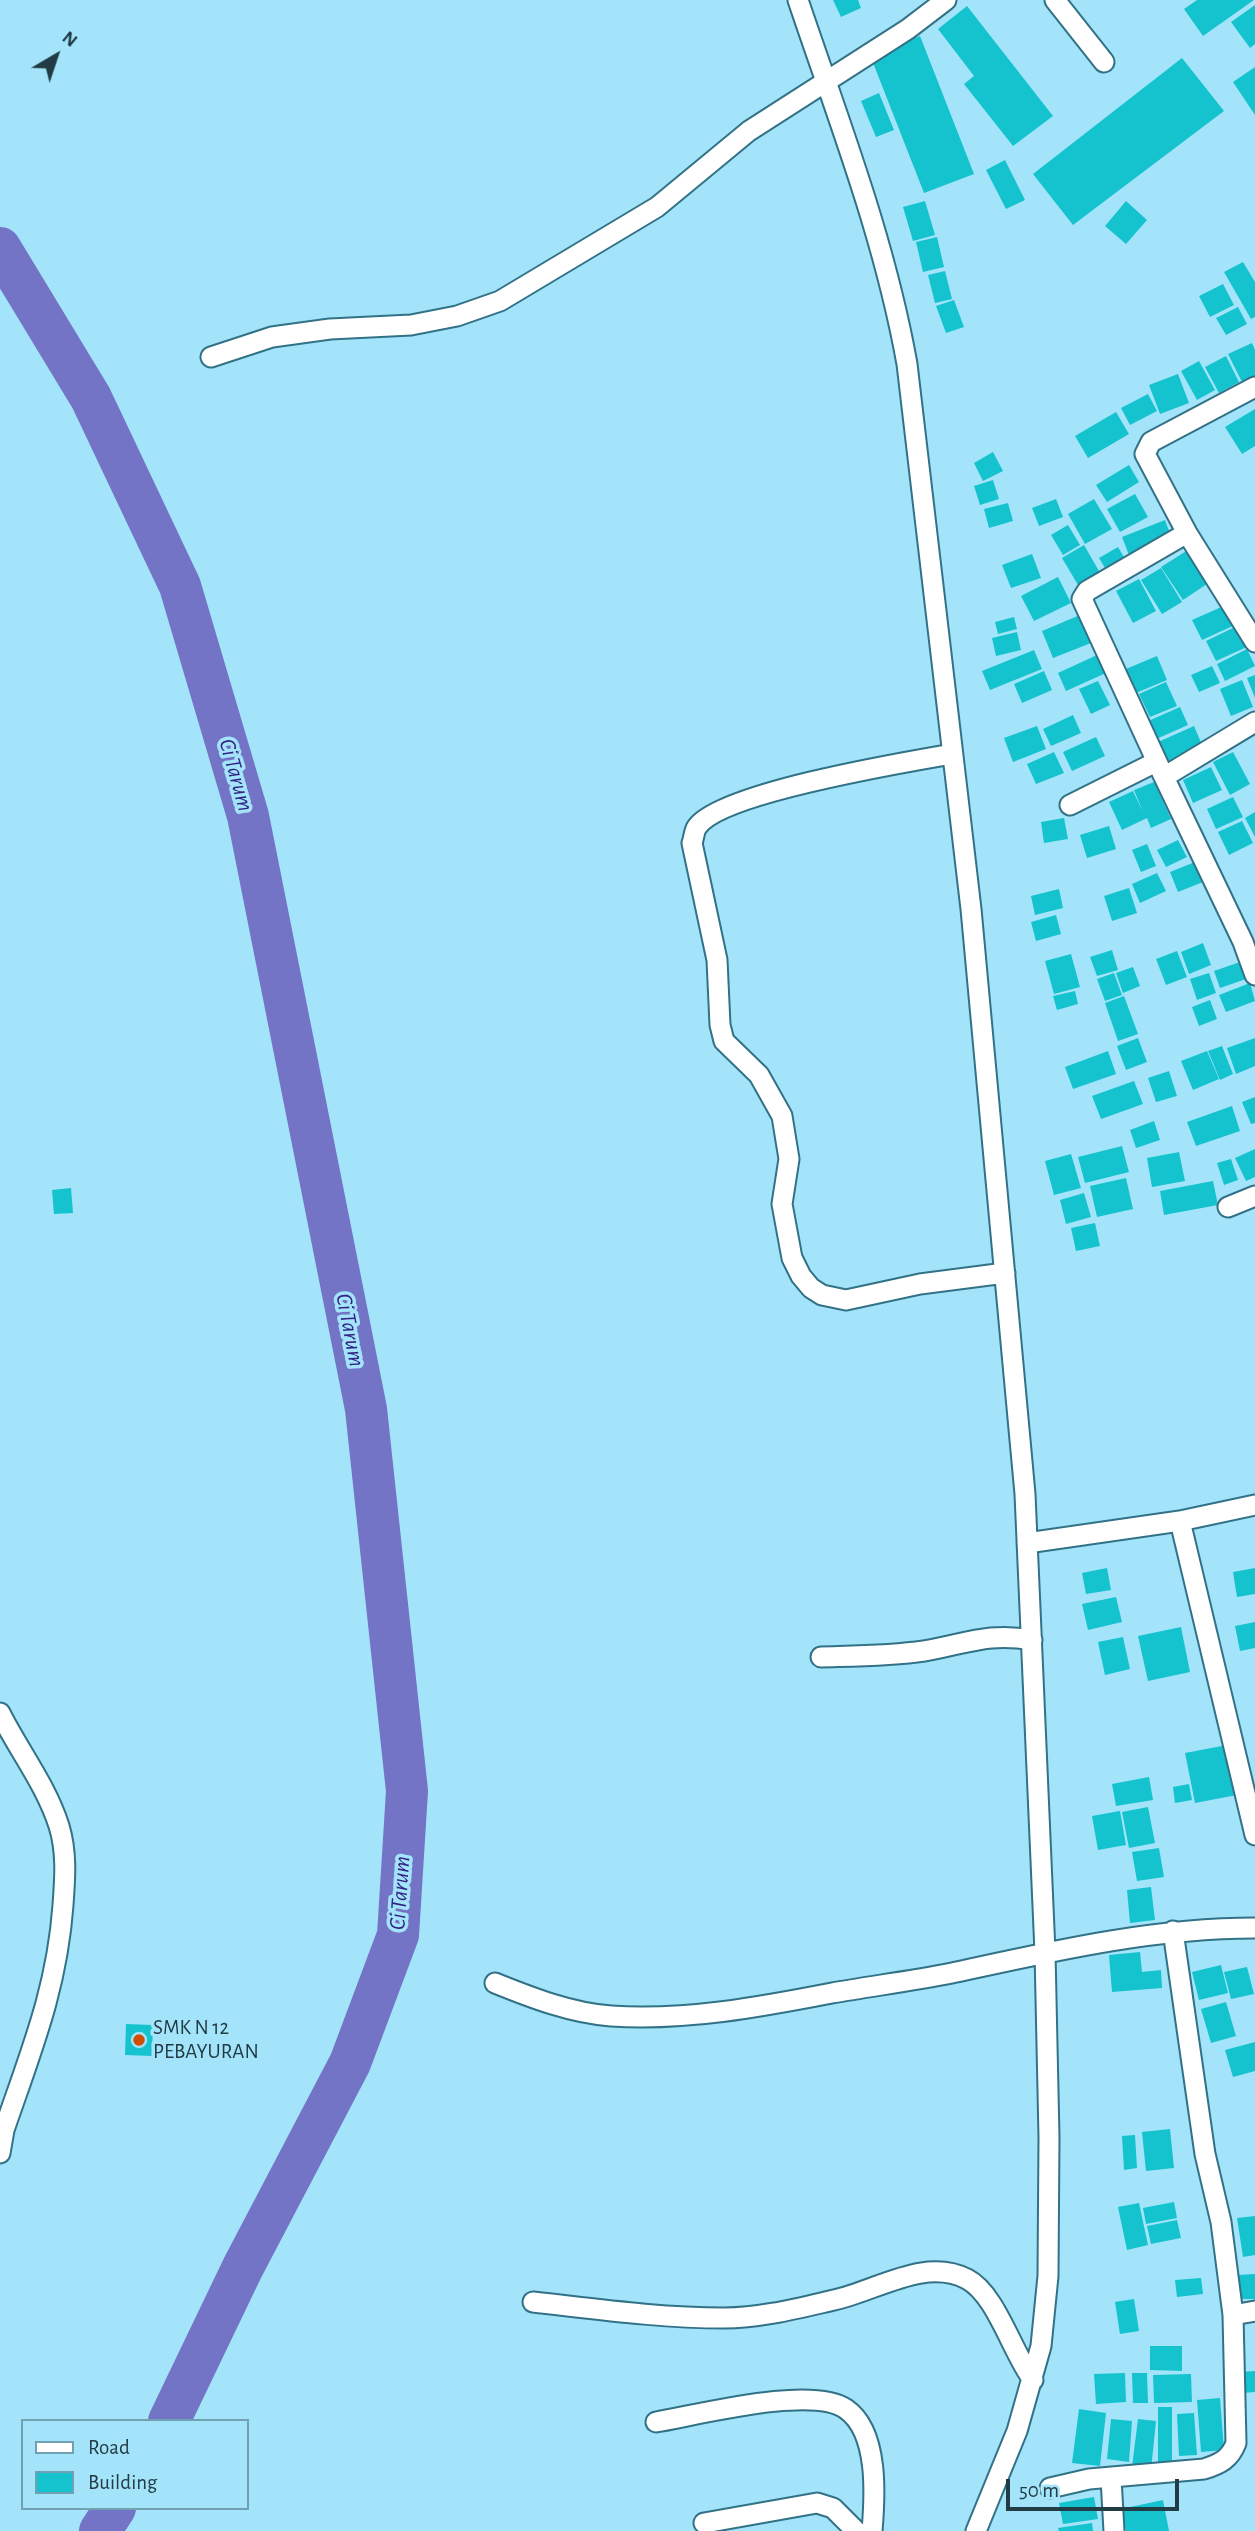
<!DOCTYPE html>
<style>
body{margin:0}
#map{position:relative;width:1255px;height:2531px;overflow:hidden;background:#a3e4fb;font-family:"Alegreya Sans",sans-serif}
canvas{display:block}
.legend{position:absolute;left:21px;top:2419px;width:228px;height:91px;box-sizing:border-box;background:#a3e4fb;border:2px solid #6fa1b2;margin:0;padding:9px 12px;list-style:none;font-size:21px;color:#223c45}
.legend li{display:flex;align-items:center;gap:14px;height:35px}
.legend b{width:35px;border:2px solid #6fa1b2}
.north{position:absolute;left:21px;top:21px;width:70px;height:70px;-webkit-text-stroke:5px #a3e4fb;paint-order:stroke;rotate:39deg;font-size:19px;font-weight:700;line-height:28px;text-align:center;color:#223c45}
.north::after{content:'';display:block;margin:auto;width:24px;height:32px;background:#223c45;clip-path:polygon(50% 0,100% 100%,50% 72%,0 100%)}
.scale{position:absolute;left:1006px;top:2479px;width:173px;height:32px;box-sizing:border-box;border:4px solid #223c45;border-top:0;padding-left:9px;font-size:21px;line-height:24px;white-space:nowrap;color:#223c45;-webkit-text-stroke:5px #a3e4fb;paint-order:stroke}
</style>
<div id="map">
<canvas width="1255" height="2531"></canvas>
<ul class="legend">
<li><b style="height:9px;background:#fff"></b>Road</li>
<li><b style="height:19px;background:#14c3ce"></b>Building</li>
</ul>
<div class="north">N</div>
<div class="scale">50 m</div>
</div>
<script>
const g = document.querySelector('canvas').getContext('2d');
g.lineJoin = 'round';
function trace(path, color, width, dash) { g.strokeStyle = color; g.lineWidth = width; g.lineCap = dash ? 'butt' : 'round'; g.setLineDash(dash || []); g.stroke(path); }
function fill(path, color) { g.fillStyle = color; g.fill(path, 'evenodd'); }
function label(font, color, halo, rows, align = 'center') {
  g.font = font + ' "Alegreya Sans",sans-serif'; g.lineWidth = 7; g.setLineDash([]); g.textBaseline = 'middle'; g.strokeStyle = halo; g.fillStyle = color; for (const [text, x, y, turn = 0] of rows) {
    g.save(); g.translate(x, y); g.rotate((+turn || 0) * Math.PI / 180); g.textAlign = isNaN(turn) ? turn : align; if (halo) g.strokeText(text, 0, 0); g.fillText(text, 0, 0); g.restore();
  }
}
trace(new Path2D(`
 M 0,248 L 91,398 L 180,586 L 248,816 L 366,1409 L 407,1791 L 398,1935 L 350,2063 L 243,2267 L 169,2421
 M 100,2531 L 115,2508`), '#7474c7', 42);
fill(new Path2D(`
 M 833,0 L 858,0 L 861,8 L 841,17 Z
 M 1197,0 L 1254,0 L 1203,36 L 1184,9 Z
 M 1255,5 L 1255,44 L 1250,48 L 1231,22 Z
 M 967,6 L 1053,116 L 1013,146 L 964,84 L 974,76 L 938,29 Z
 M 920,36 L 974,174 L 924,193 L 870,55 Z
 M 1182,58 L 1224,111 L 1073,225 L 1033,174 Z
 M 1255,67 L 1255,115 L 1233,82 Z
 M 879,93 L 894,130 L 876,137 L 861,101 Z
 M 1005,160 L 1025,200 L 1006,209 L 986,170 Z
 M 925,201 L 935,235 L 913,241 L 903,207 Z
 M 1126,201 L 1147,220 L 1126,244 L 1105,226 Z
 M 937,237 L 944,267 L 923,272 L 916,242 Z
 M 1243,262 L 1255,282 L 1255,317 L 1251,319 L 1224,272 Z
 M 945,271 L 952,299 L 935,303 L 928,275 Z
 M 1223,284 L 1234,305 L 1210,317 L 1199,296 Z
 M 954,300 L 964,327 L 946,333 L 936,306 Z
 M 1238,307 L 1247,324 L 1226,335 L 1216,318 Z
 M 1252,343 L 1255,350 L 1255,378 L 1243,384 L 1228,354 Z
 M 1226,356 L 1239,382 L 1219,393 L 1205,367 Z
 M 1199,361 L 1215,390 L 1197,400 L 1181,371 Z
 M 1178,374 L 1189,403 L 1160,414 L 1149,385 Z
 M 1148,394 L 1157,411 L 1130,425 L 1121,408 Z
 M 1255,409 L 1255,446 L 1242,454 L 1225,427 Z
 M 1116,412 L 1129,434 L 1088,458 L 1075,436 Z
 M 993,452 L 1003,471 L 983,481 L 974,463 Z
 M 1129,465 L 1139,482 L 1107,502 L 1096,485 Z
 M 993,480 L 999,499 L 980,505 L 974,486 Z
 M 1135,494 L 1148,517 L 1120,532 L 1107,509 Z
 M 1056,499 L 1063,517 L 1039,526 L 1032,508 Z
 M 1094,499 L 1112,529 L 1085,544 L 1068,514 Z
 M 1008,503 L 1013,521 L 989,528 L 984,509 Z
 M 1165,520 L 1172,539 L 1129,555 L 1122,537 Z
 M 1068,525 L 1080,545 L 1063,555 L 1051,535 Z
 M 1084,545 L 1103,578 L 1081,590 L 1062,558 Z
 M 1118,547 L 1128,564 L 1109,575 L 1099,558 Z
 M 1191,548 L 1213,580 L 1183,600 L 1161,567 Z
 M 1032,554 L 1041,578 L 1011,588 L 1002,565 Z
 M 1161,568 L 1182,602 L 1162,614 L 1141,580 Z
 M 1058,577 L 1071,603 L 1034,621 L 1021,596 Z
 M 1139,579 L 1156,611 L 1133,623 L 1116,591 Z
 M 1226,605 L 1235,625 L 1202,640 L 1192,620 Z
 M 1080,615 L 1091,643 L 1053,658 L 1042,631 Z
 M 1014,617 L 1017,629 L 998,634 L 995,622 Z
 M 1239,625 L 1249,646 L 1216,661 L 1206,641 Z
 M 1017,632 L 1021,650 L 996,656 L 992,638 Z
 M 1247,649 L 1255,666 L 1225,681 L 1217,664 Z
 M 1034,650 L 1042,669 L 990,690 L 982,671 Z
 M 1097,655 L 1106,673 L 1066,691 L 1058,673 Z
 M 1157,656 L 1167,680 L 1131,695 L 1121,671 Z
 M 1212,666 L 1220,683 L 1199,692 L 1191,675 Z
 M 1044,671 L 1052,690 L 1022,703 L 1014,684 Z
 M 1255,675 L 1255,698 L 1247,678 Z
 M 1242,680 L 1253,707 L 1231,716 L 1220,689 Z
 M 1098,681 L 1110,705 L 1091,714 L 1079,689 Z
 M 1166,682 L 1177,706 L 1150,717 L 1139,694 Z
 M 1180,707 L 1188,725 L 1154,740 L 1146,722 Z
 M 1073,715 L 1081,733 L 1051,746 L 1043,729 Z
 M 1037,726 L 1046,749 L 1013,762 L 1004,738 Z
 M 1194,726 L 1203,747 L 1167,763 L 1158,742 Z
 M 1096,737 L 1105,756 L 1072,771 L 1063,752 Z
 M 1054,752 L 1064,773 L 1036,784 L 1027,764 Z
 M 1233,752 L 1250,784 L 1230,795 L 1213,762 Z
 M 1211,767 L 1222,790 L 1193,803 L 1183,780 Z
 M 1154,782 L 1171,819 L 1151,828 L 1147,818 L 1122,830 L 1109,802 L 1133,791 L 1143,812 L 1134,790 Z
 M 1233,797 L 1243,817 L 1216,829 L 1207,809 Z
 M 1255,812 L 1255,837 L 1245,818 Z
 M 1064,818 L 1068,839 L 1044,843 L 1041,822 Z
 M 1242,821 L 1253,843 L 1229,855 L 1218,832 Z
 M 1109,826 L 1116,849 L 1087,858 L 1080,835 Z
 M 1178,840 L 1187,857 L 1166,867 L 1157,850 Z
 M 1147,844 L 1156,866 L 1141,872 L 1132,850 Z
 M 1200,860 L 1208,880 L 1178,892 L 1170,872 Z
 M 1157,873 L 1166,891 L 1140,903 L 1132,884 Z
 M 1129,888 L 1137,913 L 1112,921 L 1104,896 Z
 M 1059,889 L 1063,908 L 1035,915 L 1031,896 Z
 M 1056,915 L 1061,934 L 1036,941 L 1031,922 Z
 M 1203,943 L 1211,965 L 1189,974 L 1181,952 Z
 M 1112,950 L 1118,970 L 1097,976 L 1090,957 Z
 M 1177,951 L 1187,977 L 1166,985 L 1156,959 Z
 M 1071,954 L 1080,987 L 1054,994 L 1045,961 Z
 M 1240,962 L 1246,979 L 1220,988 L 1214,971 Z
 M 1133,967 L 1140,986 L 1123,993 L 1116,973 Z
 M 1114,973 L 1122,995 L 1105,1001 L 1097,979 Z
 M 1209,973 L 1216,993 L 1197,1000 L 1190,979 Z
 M 1250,983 L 1255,1001 L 1226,1012 L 1219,995 Z
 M 1075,991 L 1078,1004 L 1057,1010 L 1053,996 Z
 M 1124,996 L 1138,1034 L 1118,1041 L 1105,1003 Z
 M 1210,1000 L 1217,1019 L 1199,1026 L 1192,1007 Z
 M 1138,1038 L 1147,1062 L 1126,1070 L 1117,1046 Z
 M 1255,1038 L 1255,1066 L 1236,1074 L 1227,1048 Z
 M 1222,1046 L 1233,1074 L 1220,1080 L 1208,1051 Z
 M 1108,1051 L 1116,1074 L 1073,1089 L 1065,1067 Z
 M 1207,1051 L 1219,1079 L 1193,1090 L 1181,1061 Z
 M 1169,1071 L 1177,1096 L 1156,1102 L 1148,1078 Z
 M 1134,1081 L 1143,1104 L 1101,1119 L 1092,1096 Z
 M 1255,1097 L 1255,1123 L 1251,1124 L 1242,1102 Z
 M 1232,1106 L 1240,1131 L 1196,1146 L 1187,1122 Z
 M 1154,1121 L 1160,1140 L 1136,1148 L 1130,1130 Z
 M 1122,1146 L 1129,1172 L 1085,1183 L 1078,1157 Z
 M 1255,1149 L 1255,1177 L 1246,1181 L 1235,1158 Z
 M 1179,1152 L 1185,1181 L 1152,1187 L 1147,1158 Z
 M 1071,1154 L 1081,1188 L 1054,1195 L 1045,1161 Z
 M 1231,1159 L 1238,1180 L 1224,1185 L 1217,1163 Z
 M 1126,1178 L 1133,1209 L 1097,1217 L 1090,1186 Z
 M 1213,1181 L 1218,1205 L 1164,1215 L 1160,1191 Z
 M 71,1188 L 73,1213 L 54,1214 L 52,1190 Z
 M 1084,1193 L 1091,1217 L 1066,1224 L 1060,1200 Z
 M 1095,1223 L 1100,1246 L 1076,1251 L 1071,1228 Z
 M 1107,1568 L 1111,1590 L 1086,1594 L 1082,1573 Z
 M 1255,1568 L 1255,1594 L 1237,1597 L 1233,1572 Z
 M 1116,1597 L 1122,1622 L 1088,1630 L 1082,1604 Z
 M 1255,1622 L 1255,1648 L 1240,1651 L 1235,1626 Z
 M 1181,1627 L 1190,1672 L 1148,1681 L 1138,1636 Z
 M 1123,1637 L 1130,1669 L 1105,1675 L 1098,1642 Z
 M 1227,1745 L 1237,1795 L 1195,1803 L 1185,1753 Z
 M 1149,1777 L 1153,1800 L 1116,1806 L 1112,1784 Z
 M 1189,1784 L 1192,1800 L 1175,1803 L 1173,1787 Z
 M 1148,1807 L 1155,1843 L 1129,1848 L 1122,1812 Z
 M 1120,1811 L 1126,1845 L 1098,1850 L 1092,1816 Z
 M 1159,1848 L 1164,1877 L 1137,1881 L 1132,1852 Z
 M 1151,1887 L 1155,1920 L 1130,1923 L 1127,1890 Z
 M 1140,1952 L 1142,1972 L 1161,1970 L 1162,1988 L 1112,1992 L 1109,1955 Z
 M 1221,1965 L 1228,1993 L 1199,2000 L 1192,1972 Z
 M 1247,1967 L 1254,1994 L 1231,1999 L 1224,1972 Z
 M 1226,2002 L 1236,2036 L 1211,2043 L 1201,2009 Z
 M 126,2024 L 153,2025 L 152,2056 L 125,2055 Z
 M 1255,2042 L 1255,2071 L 1233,2077 L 1225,2050 Z
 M 1170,2129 L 1174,2168 L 1146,2171 L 1142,2132 Z
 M 1135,2135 L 1137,2168 L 1124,2170 L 1122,2136 Z
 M 1174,2202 L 1177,2218 L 1146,2224 L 1143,2208 Z
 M 1139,2203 L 1148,2245 L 1127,2250 L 1118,2207 Z
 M 1255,2216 L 1255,2255 L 1243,2257 L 1237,2218 Z
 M 1177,2220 L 1181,2238 L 1151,2244 L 1147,2226 Z
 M 1255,2274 L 1255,2299 L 1237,2299 L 1237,2275 Z
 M 1201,2278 L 1203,2294 L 1177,2297 L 1175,2280 Z
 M 1134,2299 L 1139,2331 L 1120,2334 L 1115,2302 Z
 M 1150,2346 L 1182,2346 L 1182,2371 L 1150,2370 Z
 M 1255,2371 L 1255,2392 L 1242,2393 L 1241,2372 Z
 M 1125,2373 L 1126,2402 L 1096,2404 L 1094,2374 Z
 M 1132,2373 L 1147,2373 L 1148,2403 L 1133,2403 Z
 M 1191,2374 L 1192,2402 L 1154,2403 L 1153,2375 Z
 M 1220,2398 L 1224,2450 L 1201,2452 L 1197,2400 Z
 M 1158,2407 L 1172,2407 L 1172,2464 L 1158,2463 Z
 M 1079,2409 L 1106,2413 L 1100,2466 L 1072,2463 Z
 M 1194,2413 L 1197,2455 L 1179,2456 L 1177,2414 Z
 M 1111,2419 L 1132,2421 L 1129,2462 L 1107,2459 Z
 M 1138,2419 L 1156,2421 L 1151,2470 L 1132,2467 Z
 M 1094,2497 L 1098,2519 L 1063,2524 L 1059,2503 Z
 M 1163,2500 L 1169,2531 L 1126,2531 L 1121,2509 Z
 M 1092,2523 L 1093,2531 L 1059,2531 L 1058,2528 Z`), '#14c3ce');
const minor = new Path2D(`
 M 798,0 C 839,122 884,236 907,364 L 971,909 L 1025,1494 L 1045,1952 L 1049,2137 L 1048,2276 L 1041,2346 L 1017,2431 L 976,2531
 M 1055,0 L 1104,62
 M 211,357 L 272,337 L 330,329 L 411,325 L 457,316 L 500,301 L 657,207 L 749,131 L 908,29 L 946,0
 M 1255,387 L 1151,442 L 1145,454 L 1187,533 L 1255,642
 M 1255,722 L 1164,777 L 1243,942 L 1255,975
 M 952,754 C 906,762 720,793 697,827 C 694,831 694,838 692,843 L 717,960 L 720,1025 L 724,1041 L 759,1075 L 782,1116 L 789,1159 L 782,1204 L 792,1258 L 801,1276 L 811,1288 L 822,1295 L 846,1300 L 920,1284 L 1005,1273
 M 1164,777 L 1082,599 L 1087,591 L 1187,533
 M 1070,805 L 1156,762
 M 1228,1207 L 1255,1196
 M 1180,1521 L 1255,1835
 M 1027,1543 L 1180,1521 L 1255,1505
 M 821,1657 C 855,1656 890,1656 924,1651 C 966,1644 988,1632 1032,1640
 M 0,1713 C 19,1751 46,1785 59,1826 C 67,1852 65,1878 63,1905 C 57,1989 31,2051 4,2130 L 0,2153
 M 495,1983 C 532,1998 571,2013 611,2016 C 685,2021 760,2007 832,1993 C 872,1986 912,1981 952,1973 C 1053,1951 1152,1928 1255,1928
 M 533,2302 C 596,2309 660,2318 724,2318 C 761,2318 799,2308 834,2300 C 876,2291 925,2257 967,2279 C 996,2294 1012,2352 1033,2380
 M 1233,2315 L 1255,2311
 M 656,2422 C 698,2415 812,2385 846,2409 C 879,2432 875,2496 872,2531
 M 1111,2478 L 1114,2531
 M 1050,2488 L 1089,2479 L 1204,2469 C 1220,2464 1230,2459 1236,2443 L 1233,2315 L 1221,2222 L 1205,2154 L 1173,1931
 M 704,2523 L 817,2503 L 833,2508 L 856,2531`);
trace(minor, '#327287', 23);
trace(minor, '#fff', 19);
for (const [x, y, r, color] of [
 [139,2040,7,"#d14d00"]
]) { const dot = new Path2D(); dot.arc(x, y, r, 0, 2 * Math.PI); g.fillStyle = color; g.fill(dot); trace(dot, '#a3e4fb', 2.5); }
label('21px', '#223c45', '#a3e4fb', [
 ["SMK N 12",153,2028],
 ["PEBAYURAN",153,2052]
], 'left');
label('italic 23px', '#322385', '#a3e4fb', [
 ["Ci Tarum",236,775,74],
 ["Ci Tarum",350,1330,79],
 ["Ci Tarum",400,1893,-86]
]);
</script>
